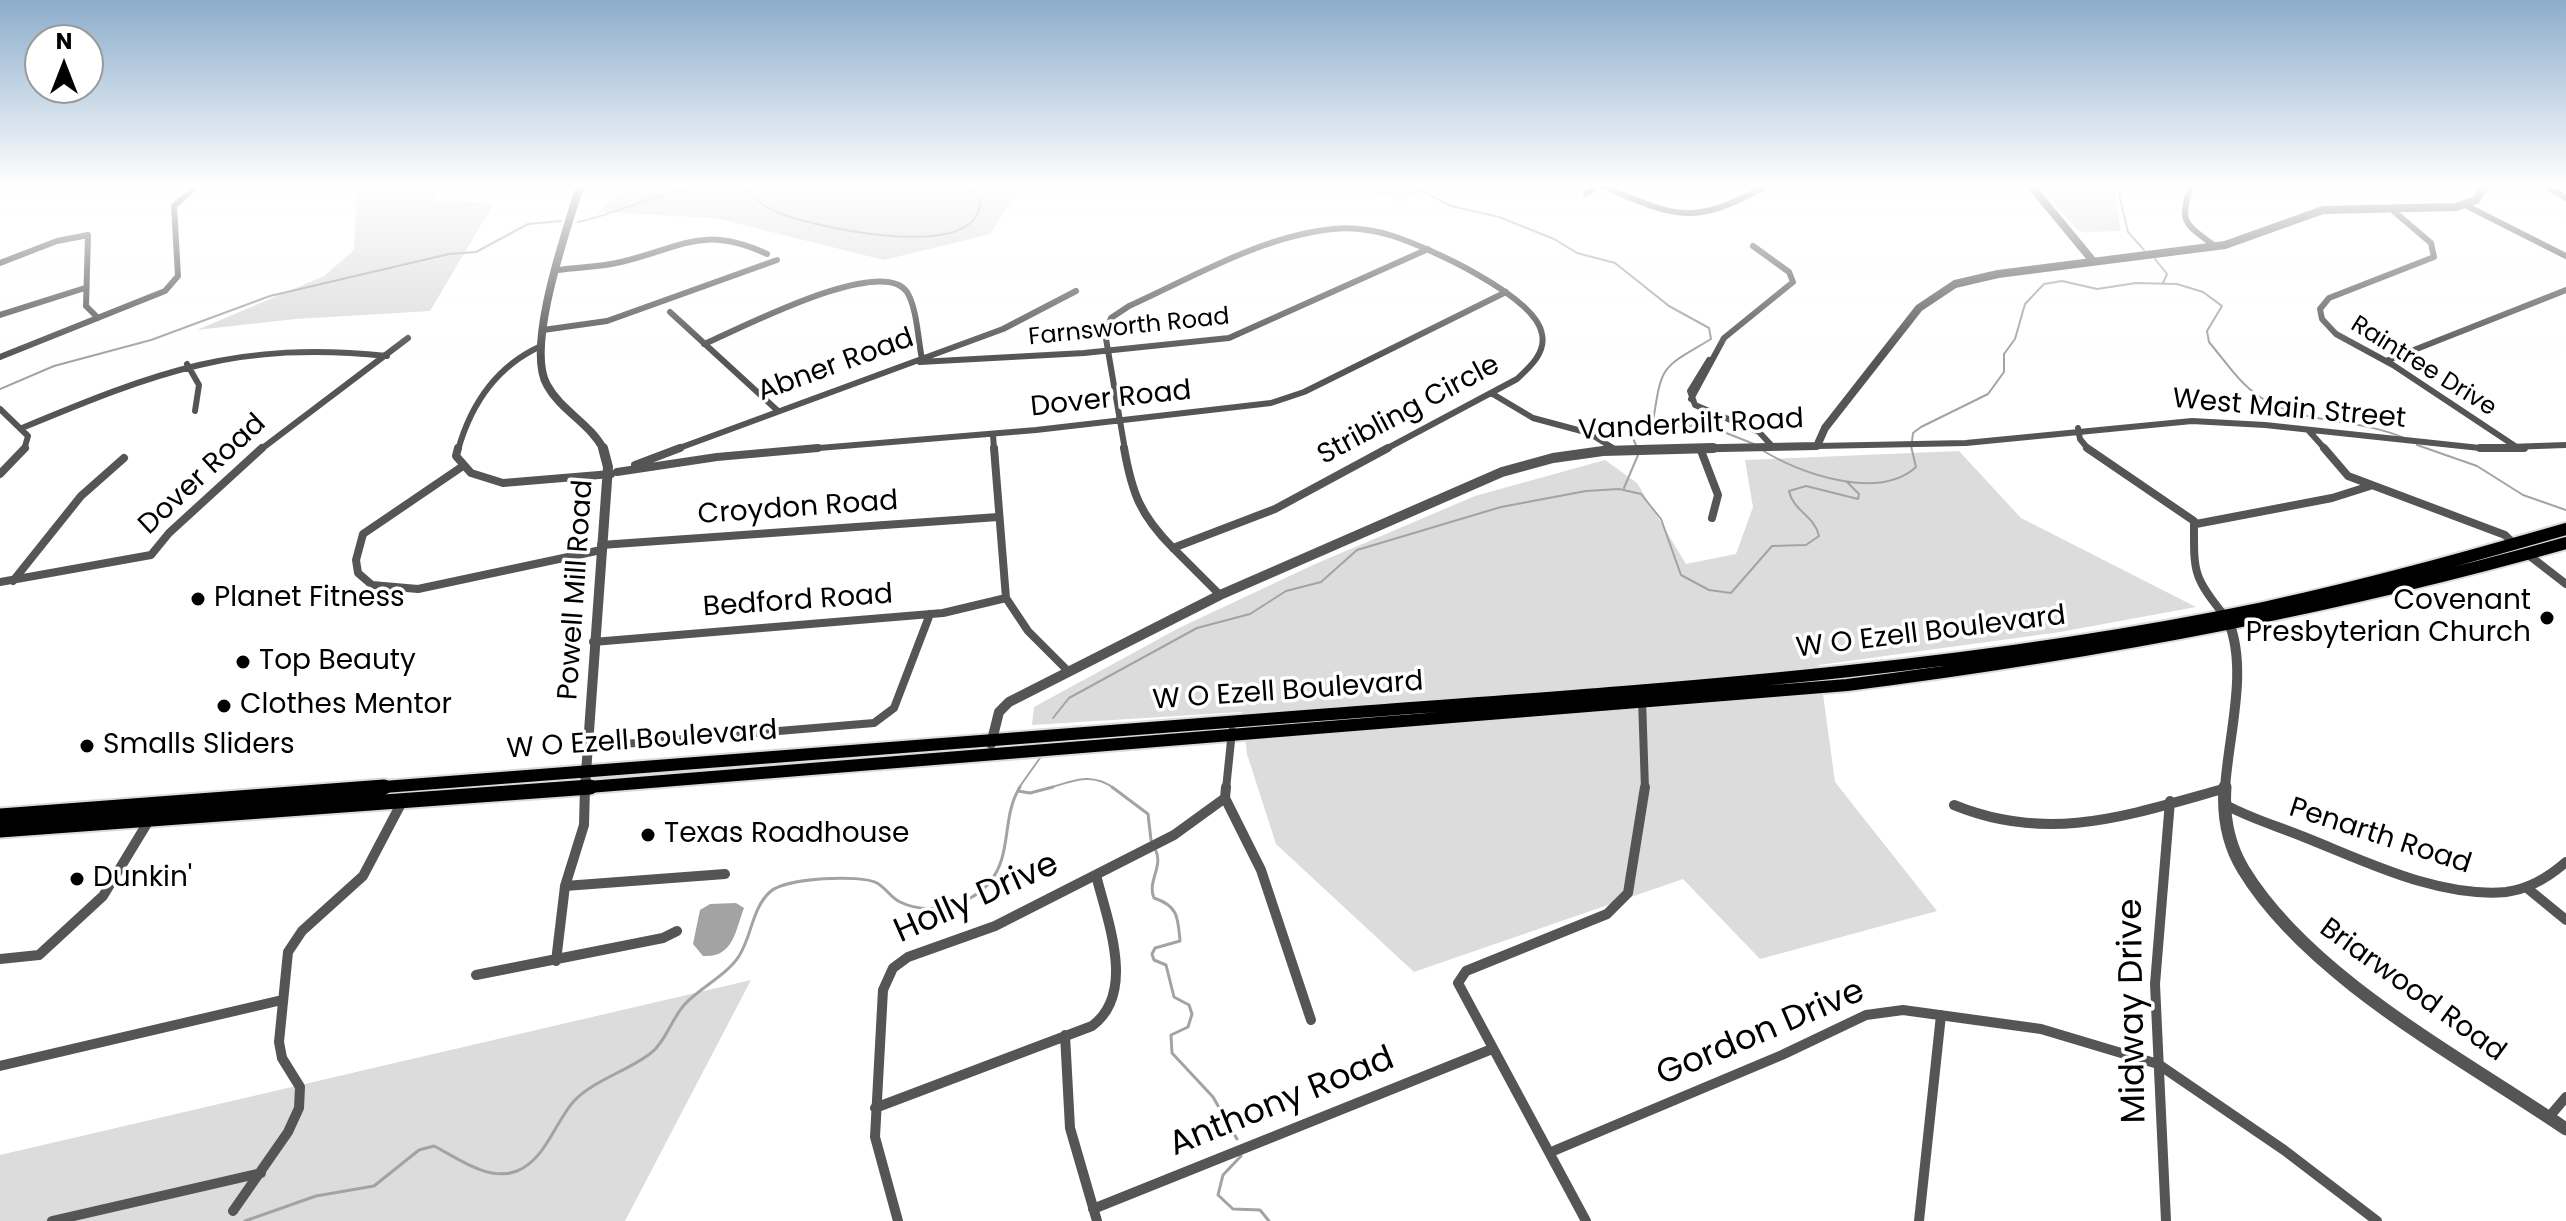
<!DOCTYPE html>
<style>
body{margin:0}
#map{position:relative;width:2566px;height:1221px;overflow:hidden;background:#fff;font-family:Poppins,sans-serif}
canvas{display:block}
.north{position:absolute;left:24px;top:24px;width:80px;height:80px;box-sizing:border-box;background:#fff;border:2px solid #999;border-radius:50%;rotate:0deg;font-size:22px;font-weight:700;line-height:32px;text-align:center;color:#000}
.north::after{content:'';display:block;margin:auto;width:28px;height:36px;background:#000;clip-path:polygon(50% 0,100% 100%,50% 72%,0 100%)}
</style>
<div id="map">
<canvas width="2566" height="1221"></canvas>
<div class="north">N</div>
</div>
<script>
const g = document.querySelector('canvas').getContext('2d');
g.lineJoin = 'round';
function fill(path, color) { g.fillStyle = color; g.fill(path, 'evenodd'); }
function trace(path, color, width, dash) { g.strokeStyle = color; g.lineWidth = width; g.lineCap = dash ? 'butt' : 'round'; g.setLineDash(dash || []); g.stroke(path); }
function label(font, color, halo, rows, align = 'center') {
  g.font = font + ' Poppins,sans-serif'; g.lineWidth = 7; g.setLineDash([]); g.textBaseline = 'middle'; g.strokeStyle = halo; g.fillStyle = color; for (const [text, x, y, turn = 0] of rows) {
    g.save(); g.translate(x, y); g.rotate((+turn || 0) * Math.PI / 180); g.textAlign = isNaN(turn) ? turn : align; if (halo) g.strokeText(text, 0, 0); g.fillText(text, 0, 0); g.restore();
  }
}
fill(new Path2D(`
 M 357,186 L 445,186 L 431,200 L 494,203 L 430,311 L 295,319 L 197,330 L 324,276 L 354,250 Z
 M 628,186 L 1029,186 L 1016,194 L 990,234 L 884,260 L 715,218 L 598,212 Z
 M 1358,186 L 1432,186 L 1400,202 Z
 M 2038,186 L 2114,186 L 2121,231 L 2080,232 Z
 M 1959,451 L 2021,518 L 2196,607 L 2060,632 L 1819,665 L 1835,782 L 1937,911 L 1760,959 L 1683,879 L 1414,972 L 1276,844 L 1247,754 L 1242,712 L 1032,725 L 1034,707 L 1179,628 L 1313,565 L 1475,496 L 1605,460 L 1637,483 L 1686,564 L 1736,554 L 1753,507 L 1745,460 Z
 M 751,980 L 625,1221 L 0,1221 L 0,1155 Z`), '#dcdcdc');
fill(new Path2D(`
 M 736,903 L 744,908 C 735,932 733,958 703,956 L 693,944 L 700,910 L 710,904 Z`), '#a3a3a3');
trace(new Path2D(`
 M 746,186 C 754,200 769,210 784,215 C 822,228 948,255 975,218 C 978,214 980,206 981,201 L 963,186
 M 1412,186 L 1451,206 L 1499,217 L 1554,239 L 1577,253 L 1615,263 L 1669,306 L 1709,328 L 1711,339 C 1661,369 1662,363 1653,422
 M 2117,186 L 2128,232 L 2144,250
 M 578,222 C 623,212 660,191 706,186
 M 2155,259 L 2167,274 L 2163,283
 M 0,389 L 54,366 L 151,340 L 270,296 L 449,254 L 476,252 L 528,224 L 561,221
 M 1654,423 L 1665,427 L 1706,425 L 1754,444
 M 1912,441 L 1913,433 L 1921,427 L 1988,394 L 2004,372 L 2004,354 L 2015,339 L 2025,304 L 2044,284 L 2062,281 L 2097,289 L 2136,283 L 2177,284 L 2203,292 L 2222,306 L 2207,331 L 2209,342 C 2225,361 2239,383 2260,397 C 2302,425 2359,418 2404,438
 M 1636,445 L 1630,432 L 1634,426 L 1652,422
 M 2417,445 L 2477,466 L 2523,495 L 2566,510
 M 1762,450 C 1800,474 1879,501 1916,467 L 1911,446
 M 1624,488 L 1638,455
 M 1053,718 L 1069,698 L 1197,628 L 1250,614 L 1286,591 L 1321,582 L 1357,550 L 1501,507 L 1586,491 L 1619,489 L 1641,494 L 1661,519 L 1681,575 L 1709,590 L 1731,593 L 1772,546 L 1806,545 L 1819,536 C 1815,516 1793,511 1789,491 L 1806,486 L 1858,499 L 1859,494 L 1847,482
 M 1018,789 L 1040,758
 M 1046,789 C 1072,781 1092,771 1115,789`), '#a3a3a3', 2);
trace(new Path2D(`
 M 1112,787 L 1148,814 L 1151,840
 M 1018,791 L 1030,793 L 1053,787
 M 1156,851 C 1163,867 1147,882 1154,898 C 1178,906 1178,917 1180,941 L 1155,948 L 1152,954 L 1154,960 L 1166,965 L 1174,997 L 1189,1005 L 1192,1014 L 1188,1027 L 1171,1035 L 1172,1053 L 1213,1097 L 1237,1139
 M 1241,1156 L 1223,1175 L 1218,1195 L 1233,1209 L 1260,1210 L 1269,1221
 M 245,1221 L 316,1196 L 374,1186 L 419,1150 L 434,1146 C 459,1159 489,1182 517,1171 C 546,1159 555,1122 574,1101 C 594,1080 628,1071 651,1053 C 666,1041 672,1018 685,1004 C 701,987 727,975 739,956 C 752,936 752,907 771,891 C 787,878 860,874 877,883 C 886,888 891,898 900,902 C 929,916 969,906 989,883 C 1013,855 1001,817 1020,787`), '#a3a3a3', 3);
const primaryFar1 = new Path2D(`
 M 358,789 C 678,764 998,740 1318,715 C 1633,691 1952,673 2263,608 C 2365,586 2465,558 2566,529
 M 564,789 L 1847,685 C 2091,654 2330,610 2566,543`);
const primary = new Path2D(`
 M 0,816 L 384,787
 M 0,830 L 590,787`);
trace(primaryFar1, '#dbdbdb', 16);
trace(primary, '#dbdbdb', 19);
trace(new Path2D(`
 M 1603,186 C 1677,218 1693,226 1766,186
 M 2191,186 C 2178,224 2186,224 2216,247
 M 2545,186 L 2566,198
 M 1586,194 L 1596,186
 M 2465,205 L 2566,256
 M 2391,209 L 2431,243 L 2434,257 L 2329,298 L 2320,309 L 2322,319 L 2336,334 L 2393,365 L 2518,448
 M 0,263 L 57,241 L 88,235 L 86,306 L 98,318
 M 558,270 C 579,267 601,267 621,262 C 682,248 702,224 767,254
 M 670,312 L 778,411
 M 0,315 L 85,288
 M 543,330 L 607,321 L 777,260
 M 704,344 C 738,330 881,254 907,292 C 917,308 918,340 922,359
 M 0,357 L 165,291 L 178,276 L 174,206 L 192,190
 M 1709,360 L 1690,391 L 1695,405 L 1759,432 L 1773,447
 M 2386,361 L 2566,290
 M 920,362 L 1084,353 L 1229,338 L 1428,249
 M 187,364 L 199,385 L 195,411
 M 1491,393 L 1533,418 L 1589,433 L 1616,450
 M 1691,399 L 1724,338 L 1793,282 L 1789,272 L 1753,246
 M 0,409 L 28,436 L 24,450
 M 22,428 C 157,372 238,340 387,356
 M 2078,428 L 2080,439 L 2089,450
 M 2308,430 L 2326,450
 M 993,434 L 994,450
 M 1817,446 L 1966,443 L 2192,421 L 2265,425 L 2480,448 L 2566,445
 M 260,450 L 408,338
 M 458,450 C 471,404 497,366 541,346
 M 674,450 L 1003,329 L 1076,291
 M 795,450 L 1036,430 L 1271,403 L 1304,392 L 1506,292
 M 1125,450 L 1105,333 L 1111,318 L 1129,306 C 1193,277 1262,236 1333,229 C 1353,227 1374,230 1393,236 C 1427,247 1536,296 1542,334 C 1546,353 1530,367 1517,379 L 1384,450`), '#555', 6);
trace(new Path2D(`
 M 458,448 L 456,456 L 471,473 L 503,483 L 611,474
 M 994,448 L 1006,598 L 1028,631 L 1069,672
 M 1124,448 C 1132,493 1140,515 1173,548
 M 1700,448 L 1718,495 L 1712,518
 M 2087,448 L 2194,521 C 2194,571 2192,576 2224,615
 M 2324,448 L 2348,476 L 2505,535 L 2515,545
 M 2480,448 L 2524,448
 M 635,465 L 680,448
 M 463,466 L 363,534 L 356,560 L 358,573 L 372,585 L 418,589 L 601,550
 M 617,472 L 717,457 L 818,448
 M 0,474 L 25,448
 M 2196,524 L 2332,498 L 2370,486
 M 601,545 L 998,517
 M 1173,548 L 1220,595
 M 1173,548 L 1275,509 L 1388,448
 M 2526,553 L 2566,584
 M 13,581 L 81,496 L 124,458
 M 0,582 L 151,555 L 169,533 L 262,448
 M 593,642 L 943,613 L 1006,598
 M 1642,699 L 1645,789
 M 588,747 L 874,723 L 894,708 L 930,614
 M 1226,789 L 1232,731`), '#555', 8);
trace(new Path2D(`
 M 1226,787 L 1225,798 L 1261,870 L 1311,1020
 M 2224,804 C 2249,818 2277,826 2304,837 C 2365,861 2438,898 2506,892 C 2530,889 2549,877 2566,862
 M 1954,805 C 2049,844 2129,815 2223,789
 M 565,886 L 725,874
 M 2527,888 L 2566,920
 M 0,959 L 39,955 L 103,896 L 151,817
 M 556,961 L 565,886 L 584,825 L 585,787
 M 476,975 L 663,938 L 677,931
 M 1065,1035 L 1070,1128 L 1097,1221
 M 0,1066 L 282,1000
 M 875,1108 L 1092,1026 C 1137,993 1107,920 1096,875
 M 2549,1117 L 2566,1097
 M 1551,1152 L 1782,1055 L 1866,1015 L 1903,1010 L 2041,1029 L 2158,1064 L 2284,1150 L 2377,1221
 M 1093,1209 L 1492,1049
 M 233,1211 L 288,1132 L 299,1108 L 300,1087 L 282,1058 L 279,1042 L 288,952 L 302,931 L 363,876 L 403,800
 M 52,1221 L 261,1173
 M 898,1221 L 875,1137 L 883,990 L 893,968 L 908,957 L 995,926 L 1174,835 L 1225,798
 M 1586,1221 L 1458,983 L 1466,971 L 1607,914 L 1628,893 L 1645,787
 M 1919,1221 L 1941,1015
 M 2166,1221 L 2155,984 L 2170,801`), '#555', 10);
trace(new Path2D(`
 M 580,186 C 567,229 525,347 547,385 C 561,411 590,423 604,450
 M 2031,186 L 2093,261
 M 1628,450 L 1817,446 L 1825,428 L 1919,308 L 1955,284 L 1998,274 L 2225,245 L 2323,210 L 2456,207 L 2476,200 L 2485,186`), '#555', 8);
trace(new Path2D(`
 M 991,744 L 999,712 L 1009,702 L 1220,595 L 1502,472 L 1553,458 L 1603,451 L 1713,448
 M 585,787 L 608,467 L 603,448
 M 2225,789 C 2228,736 2249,670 2228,620`), '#555', 10);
trace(new Path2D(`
 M 2225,787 C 2223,815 2228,844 2243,869 C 2309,978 2462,1058 2566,1129`), '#555', 13);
trace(primaryFar1, '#000', 12);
trace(primary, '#000', 15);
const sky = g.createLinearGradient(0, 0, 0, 357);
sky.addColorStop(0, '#8cadcc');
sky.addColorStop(0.52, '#fff');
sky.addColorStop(1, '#ffffff00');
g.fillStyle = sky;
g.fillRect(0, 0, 2566, 357);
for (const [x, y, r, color] of [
 [198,599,8,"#000"],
 [2547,618,8,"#000"],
 [243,662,8,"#000"],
 [224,706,8,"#000"],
 [87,746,8,"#000"],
 [648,835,8,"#000"],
 [77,879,8,"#000"]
]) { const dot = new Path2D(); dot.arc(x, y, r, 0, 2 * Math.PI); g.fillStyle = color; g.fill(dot); trace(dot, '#fff', 3); }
label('24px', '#000', '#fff', [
 ["Farnsworth Road",1129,328,-6],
 ["Raintree Drive",2423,367,32]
]);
label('28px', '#000', '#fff', [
 ["Abner Road",836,366,-20],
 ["Dover Road",1111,400,-6],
 ["West Main Street",2289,410,5],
 ["Stribling Circle",1409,411,-28],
 ["Vanderbilt Road",1691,426,-3],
 ["Dover Road",203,475,-43],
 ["Croydon Road",798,509,-4],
 ["Powell Mill Road",577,590,-86],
 ["Bedford Road",798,602,-4],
 ["W O Ezell Boulevard",1931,633,-7],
 ["W O Ezell Boulevard",1288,692,-4],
 ["W O Ezell Boulevard",642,741,-4],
 ["Penarth Road",2380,837,18],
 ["Briarwood Road",2412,991,36]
]);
label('28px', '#000', '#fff', [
 ["Planet Fitness",214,599],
 ["Covenant",2531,602,"right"],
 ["Presbyterian Church",2531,634,"right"],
 ["Top Beauty",259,662],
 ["Clothes Mentor",240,706],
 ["Smalls Sliders",103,746],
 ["Texas Roadhouse",664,835],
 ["Dunkin'",93,879]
], 'left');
label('34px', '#000', '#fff', [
 ["Holly Drive",977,899,-24],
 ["Midway Drive",2134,1011,-91],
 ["Gordon Drive",1761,1034,-23],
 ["Anthony Road",1282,1103,-22]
]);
</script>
